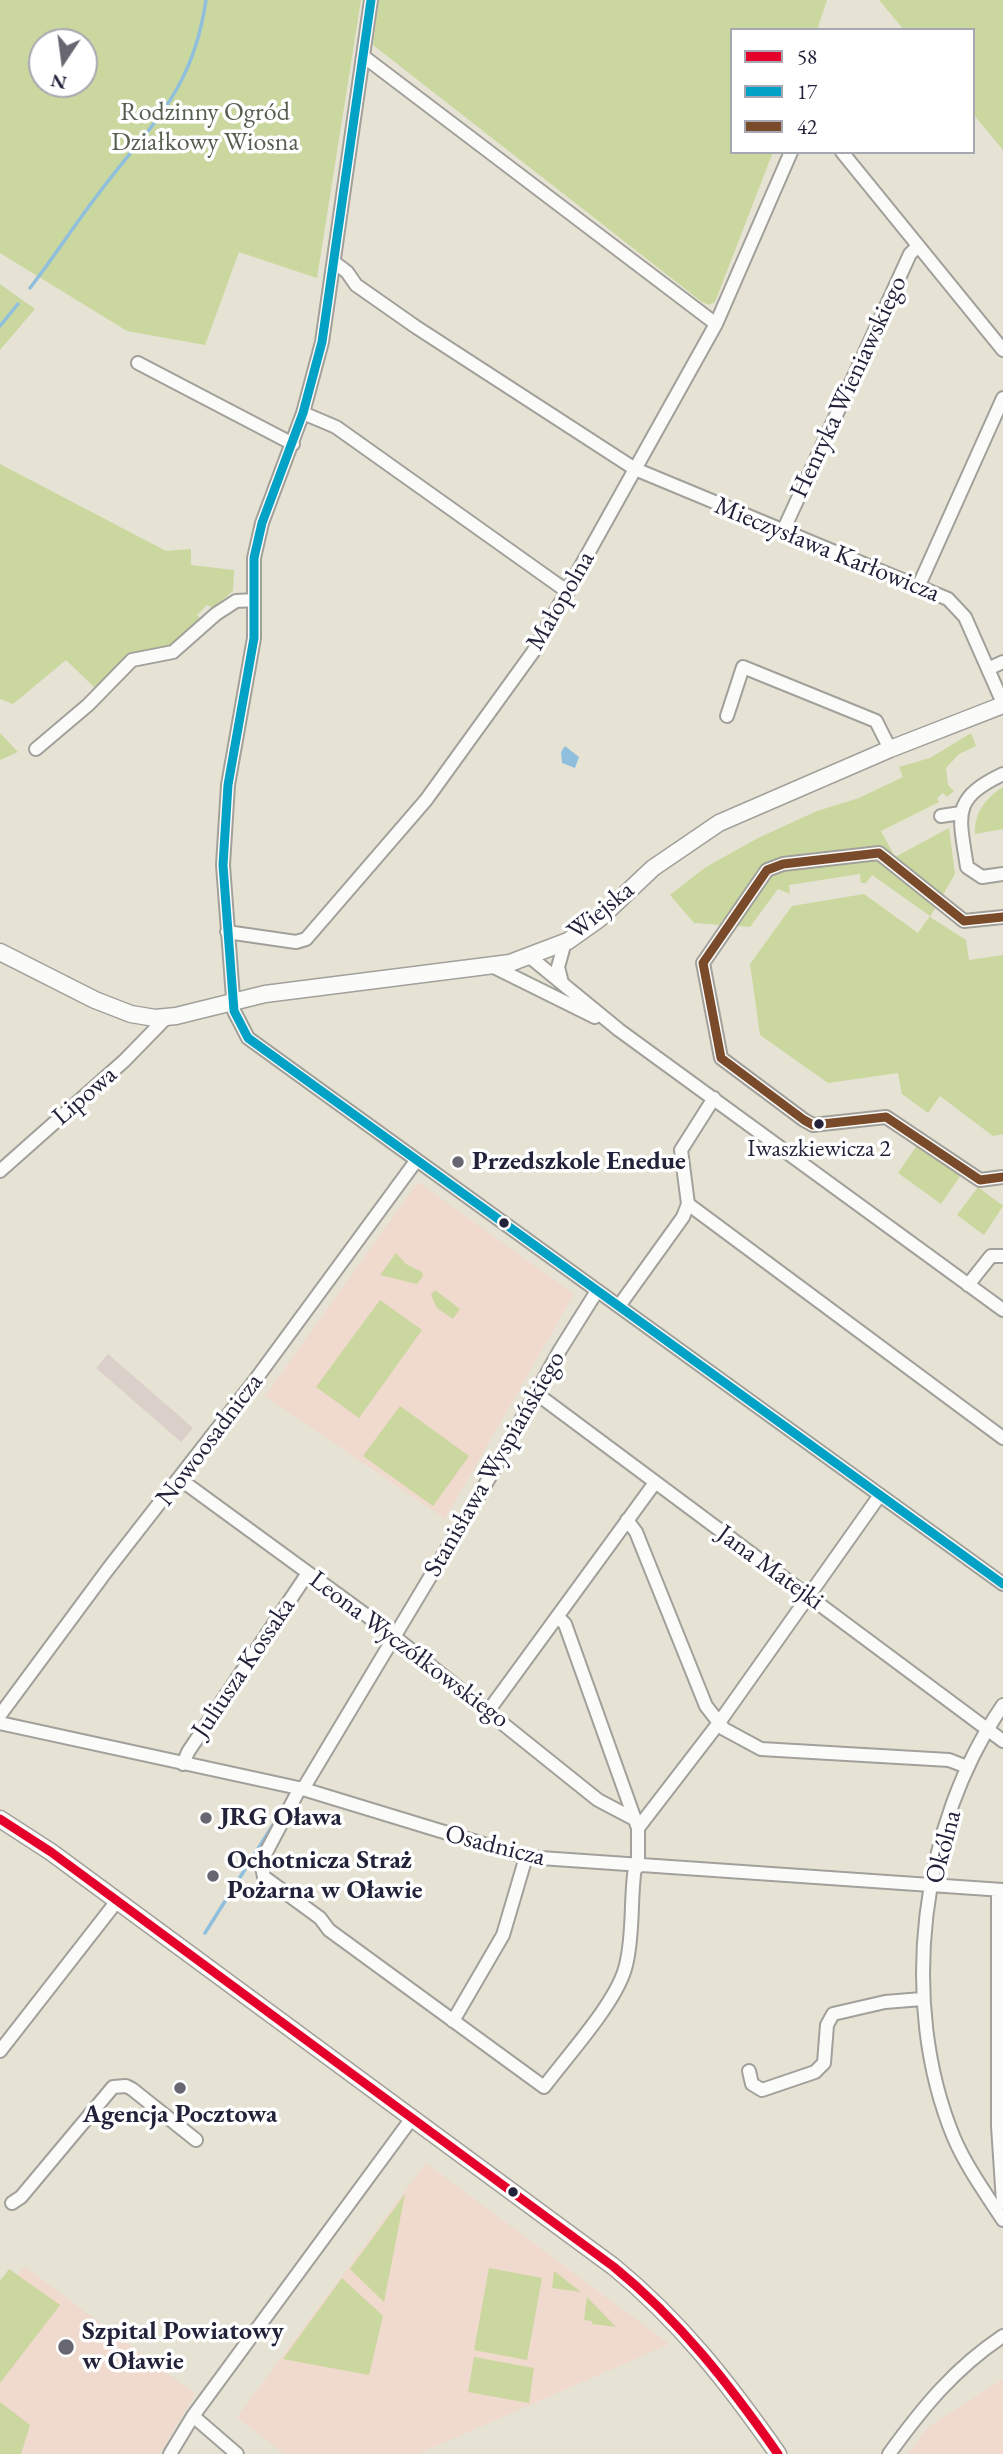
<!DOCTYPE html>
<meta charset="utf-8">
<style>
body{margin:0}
#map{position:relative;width:1003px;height:2454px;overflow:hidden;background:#e7e3d4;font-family:"EB Garamond",serif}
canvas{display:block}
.legend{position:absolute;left:730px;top:28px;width:245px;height:126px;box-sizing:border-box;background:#fff;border:2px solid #a7a7b1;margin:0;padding:9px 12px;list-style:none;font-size:21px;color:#22223b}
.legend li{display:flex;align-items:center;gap:14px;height:35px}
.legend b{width:35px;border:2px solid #a7a7b1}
.north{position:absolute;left:28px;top:28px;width:70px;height:70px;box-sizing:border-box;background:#fff;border:2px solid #a7a7b1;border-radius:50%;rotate:193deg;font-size:19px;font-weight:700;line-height:28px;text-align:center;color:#22223b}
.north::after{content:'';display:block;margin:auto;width:24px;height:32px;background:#676671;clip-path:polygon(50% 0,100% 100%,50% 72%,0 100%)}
</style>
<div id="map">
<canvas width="1003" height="2454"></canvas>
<ul class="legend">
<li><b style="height:9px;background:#e4002b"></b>58</li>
<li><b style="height:9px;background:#02a2c7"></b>17</li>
<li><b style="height:9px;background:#7a4b2a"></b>42</li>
</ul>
<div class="north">N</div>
</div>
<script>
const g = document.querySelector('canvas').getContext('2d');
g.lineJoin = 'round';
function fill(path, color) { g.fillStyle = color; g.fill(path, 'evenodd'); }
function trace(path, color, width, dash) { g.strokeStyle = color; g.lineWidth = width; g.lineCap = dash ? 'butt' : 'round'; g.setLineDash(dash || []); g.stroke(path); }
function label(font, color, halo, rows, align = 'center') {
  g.font = font + ' "EB Garamond",serif'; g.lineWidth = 7; g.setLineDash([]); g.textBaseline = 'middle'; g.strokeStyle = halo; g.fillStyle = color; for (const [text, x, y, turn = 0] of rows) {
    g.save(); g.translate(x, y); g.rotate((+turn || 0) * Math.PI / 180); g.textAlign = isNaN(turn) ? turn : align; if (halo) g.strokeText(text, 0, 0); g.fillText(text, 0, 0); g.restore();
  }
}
fill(new Path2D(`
 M 418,1182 L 574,1294 L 445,1519 L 265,1396 Z
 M 426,2163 L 669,2344 L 418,2454 L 284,2454 L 237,2417 Z
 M 24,2266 L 195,2394 L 159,2454 L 0,2454 L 0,2300 Z
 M 1003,2379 L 1003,2454 L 908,2454 L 928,2427 Z`), '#f0d9cd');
fill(new Path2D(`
 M 108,1354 L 193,1428 L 181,1442 L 96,1368 Z`), '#dbcfc9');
fill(new Path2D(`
 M 0,0 L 361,0 L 317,278 L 239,252 L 205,345 L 127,331 L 0,253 ZM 42,42 L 84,42 L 84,84 L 42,84 Z
 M 379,0 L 827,0 L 817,30 L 732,30 L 732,152 L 773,152 L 715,302 L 709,305 L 702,302 L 373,45 Z
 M 879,0 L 1003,0 L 1003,150 L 973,114 L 973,30 L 904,30 Z
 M 0,284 L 35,309 L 0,350 Z
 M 0,464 L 166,551 L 191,549 L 191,565 L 234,570 L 233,591 L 213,608 L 207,605 L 197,615 L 202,620 L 168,650 L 129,656 L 95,688 L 66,660 L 13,704 L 0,699 Z
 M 0,733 L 18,752 L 0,760 Z
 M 971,733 L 976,746 L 959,754 L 946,768 L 948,785 L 954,791 L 947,797 L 943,793 L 937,798 L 939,802 L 881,831 L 895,857 L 949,828 L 955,874 L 930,917 L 966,940 L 969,960 L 1003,955 L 1003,1134 L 993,1136 L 940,1096 L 928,1113 L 902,1094 L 898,1073 L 828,1083 L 760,1035 L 750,964 L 792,906 L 864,894 L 918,933 L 930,916 L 872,875 L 866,883 L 861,883 L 860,874 L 789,885 L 790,894 L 778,889 L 750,927 L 694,923 L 670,895 L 706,867 L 758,838 L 817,811 L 859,798 L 903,777 L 899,767 L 930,758 Z
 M 1003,787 L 1003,829 L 975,834 C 974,812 986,798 1003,787 Z
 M 918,1144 L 961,1175 L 941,1204 L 898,1173 Z
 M 978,1187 L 1003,1206 L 984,1235 L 957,1215 Z
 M 396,1253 L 406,1264 L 422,1272 L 423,1276 L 417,1284 L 380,1275 Z
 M 435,1290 L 460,1309 L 453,1319 L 437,1308 L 431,1295 Z
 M 380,1300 L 422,1330 L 359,1418 L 316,1387 Z
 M 400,1406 L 469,1456 L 433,1506 L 363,1456 Z
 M 405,2194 L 384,2302 L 350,2269 Z
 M 489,2268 L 542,2278 L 527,2360 L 474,2350 Z
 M 9,2269 L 60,2305 L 0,2383 L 0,2281 Z
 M 554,2271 L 581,2292 L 552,2288 Z
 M 342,2278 L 383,2316 L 369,2375 L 283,2359 Z
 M 587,2297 L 616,2327 L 592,2324 L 592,2321 L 584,2320 Z
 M 474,2357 L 534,2368 L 529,2403 L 468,2392 Z
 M 0,2402 L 30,2425 L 21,2454 L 0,2454 Z`), '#cad79f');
fill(new Path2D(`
 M 565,746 L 579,757 L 575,768 L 562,763 L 561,752 Z`), '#90bfdd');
trace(new Path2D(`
 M 30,288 C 54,257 75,224 99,193 C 151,124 193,91 206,0
 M 0,326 L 18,304
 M 205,1933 L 278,1817`), '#90bfdd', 3.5);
const minor = new Path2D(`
 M 371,0 L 322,342 L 303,413 L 262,523 L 254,558 L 254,638 L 228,785 L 223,865 L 234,1011 L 248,1038 L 1003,1584
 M 363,56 L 716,324
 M 842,152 L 1003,350
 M 334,262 L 347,272 L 356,285 L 416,327 L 635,469 L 948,599 L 965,617 L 1003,703
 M 138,363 L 293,444
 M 303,413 L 336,427 L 568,592
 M 783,531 L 910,254 L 918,246
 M 919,585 L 1003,398
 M 988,669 L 1003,662
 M 727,716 L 743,667 L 876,721 L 890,749
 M 36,749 L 88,705 L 132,660 L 173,652 L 216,614 L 236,601 L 254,600
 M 1003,774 C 951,799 959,814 967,867 L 982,877 L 1003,874
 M 941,816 L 961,813
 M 1003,917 L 964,921 L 879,853 L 783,864 L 767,870 L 703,963 L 721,1058 L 804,1120 L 813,1125 L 886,1117 L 980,1180 L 1003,1177
 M 227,932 L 296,942 L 306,939 L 426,800 L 533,652 L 716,324 L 791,152
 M 530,957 L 619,1030 L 1003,1310
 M 492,966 L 595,1017
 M 562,983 L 558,967 L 565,942
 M 0,1171 L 124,1061 L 166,1018
 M 688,1204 L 1003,1438
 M 968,1285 L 991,1256 L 1003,1256
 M 619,1306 L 683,1217 L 688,1204 L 681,1150 L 714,1098
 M 537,1394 L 1003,1741
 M 181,1480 L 381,1626 L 598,1800 L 636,1820
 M 627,1520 L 636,1532 L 706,1706 L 724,1729 L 761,1749 L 949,1760 L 967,1767
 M 558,1617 L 565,1624 L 638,1828 L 638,1867
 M 1003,1705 C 920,1825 898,2003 954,2138 C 966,2166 986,2194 1003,2220
 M 489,1710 L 654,1484
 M 0,1715 L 108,1569 L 253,1383 L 416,1161
 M 0,1723 L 303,1789 L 526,1857 L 1003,1890
 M 183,1764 L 188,1752 L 308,1573
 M 300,1788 L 261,1862 L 264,1877 L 320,1918 L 329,1930 L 544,2087 C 567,2056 618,2001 626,1965 C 634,1933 630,1899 635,1867
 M 303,1789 L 484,1487 L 560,1350 L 597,1291
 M 638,1828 L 718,1724 L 880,1495
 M 998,1890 L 998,2126 L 1003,2202
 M 453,2021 L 503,1935 L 526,1857
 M 0,2051 L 117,1901
 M 749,2071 L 752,2084 L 762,2090 L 815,2072 L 824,2063 L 827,2025 L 833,2014 L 885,2002 L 922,1999
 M 12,2203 L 21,2197 L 113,2087 L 126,2086 L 132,2089 L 196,2140
 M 193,2416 L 237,2454
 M 170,2454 L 193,2416 L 412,2118
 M 889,2454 C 923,2407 955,2368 1003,2336`);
const major = new Path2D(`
 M 0,952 L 95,1000 L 131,1014 L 155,1018 L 176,1016 L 265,994 L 510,963 L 568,941 L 599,919 L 653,868 L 719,823 L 890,749 L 1003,705
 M 0,1819 L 51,1852 L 614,2267 C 680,2321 729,2384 778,2454`);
trace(minor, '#a2a09b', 16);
trace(major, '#a2a09b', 19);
trace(minor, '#fbfbf9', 12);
trace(major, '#fbfbf9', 16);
trace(new Path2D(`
 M 0,1819 L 51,1852 L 614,2267 C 680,2321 729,2384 778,2454`), '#e4002b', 9);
trace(new Path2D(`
 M 371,0 L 322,342 L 303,413 L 262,523 L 254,558 L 254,638 L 228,785 L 223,865 L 234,1011 L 248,1038 L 1003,1584`), '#02a2c7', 9);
trace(new Path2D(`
 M 1003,917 L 964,921 L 879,853 L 783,864 L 767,870 L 703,963 L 721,1058 L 804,1120 L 813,1125 L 886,1117 L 980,1180 L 1003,1177`), '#7a4b2a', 9);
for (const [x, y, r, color] of [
 [819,1124,6,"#22223b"],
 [458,1162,7,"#676671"],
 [504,1223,6,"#22223b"],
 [206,1818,7,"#676671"],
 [213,1876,7,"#676671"],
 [180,2088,7,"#676671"],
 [513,2192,6,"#22223b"],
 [66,2347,9,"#676671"]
]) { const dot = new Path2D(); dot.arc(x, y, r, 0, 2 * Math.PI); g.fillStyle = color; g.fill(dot); trace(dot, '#fff', 2.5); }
label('24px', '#22223b', '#fff', [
 ["Iwaszkiewicza 2",819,1149]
]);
label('26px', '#555e4f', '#fff', [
 ["Rodzinny Ogród",205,113],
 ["Działkowy Wiosna",205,143]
]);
label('26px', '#22223b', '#fff', [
 ["Henryka Wieniawskiego",849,387,-65],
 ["Mieczysława Karłowicza",827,550,22],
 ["Małopolna",561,601,-60],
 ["Wiejska",601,911,-39],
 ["Lipowa",85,1096,-41],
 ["Nowoosadnicza",210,1440,-53],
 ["Stanisława Wyspiańskiego",495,1464,-60],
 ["Jana Matejki",770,1568,36],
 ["Leona Wyczółkowskiego",409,1650,37],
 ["Juliusza Kossaka",244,1668,-56],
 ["Osadnicza",495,1846,14],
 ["Okólna",944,1847,-75]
]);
label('bold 26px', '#22223b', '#fff', [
 ["Przedszkole Enedue",472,1162],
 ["JRG Oława",220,1818],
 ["Ochotnicza Straż",227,1861],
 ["Pożarna w Oławie",227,1891],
 ["Agencja Pocztowa",180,2115,"center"],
 ["Szpital Powiatowy",82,2332],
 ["w Oławie",82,2362]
], 'left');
</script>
